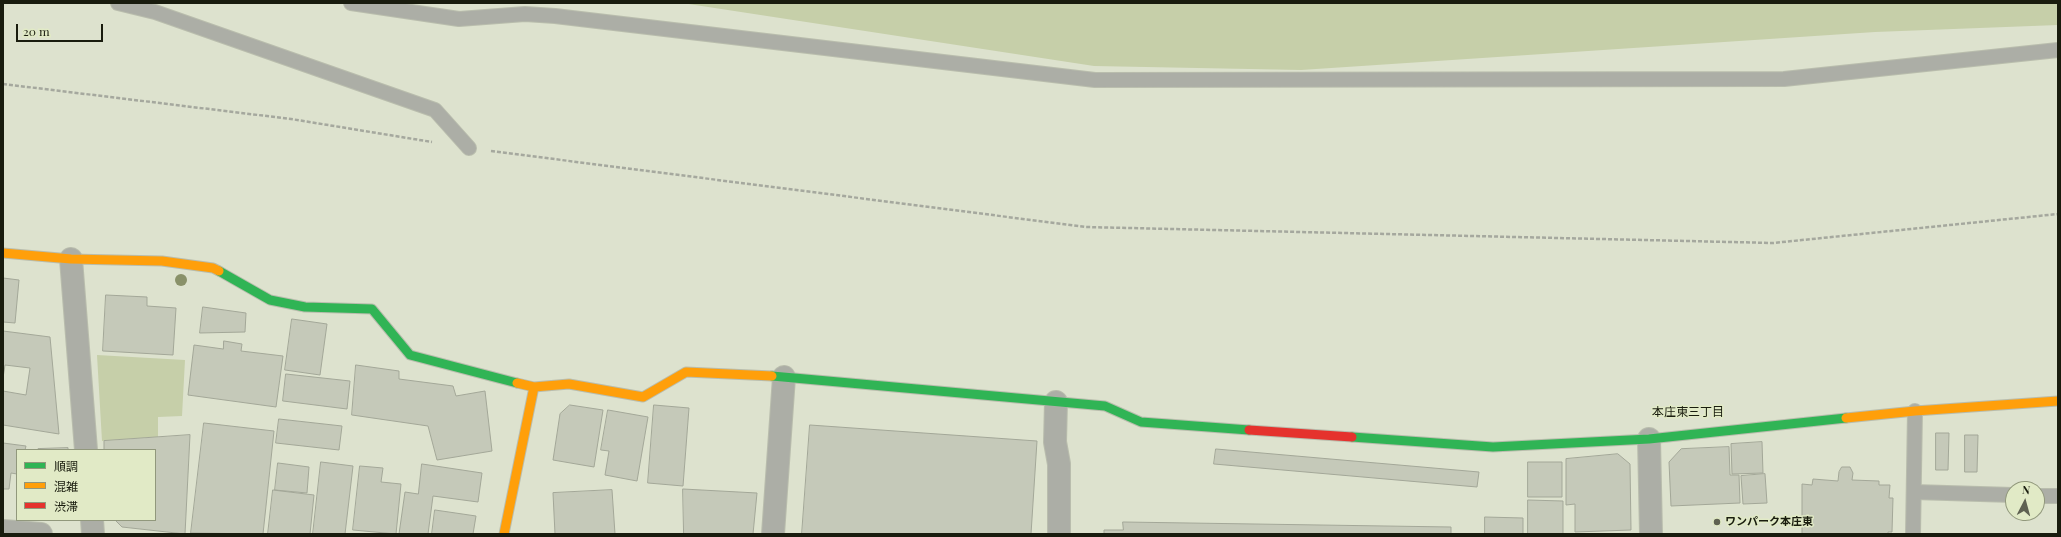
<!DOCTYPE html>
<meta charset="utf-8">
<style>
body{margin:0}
#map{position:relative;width:2061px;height:537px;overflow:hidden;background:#dde2ce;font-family:"Playfair Display","Noto Sans JP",serif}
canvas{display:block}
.frame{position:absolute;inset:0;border:4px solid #191c0e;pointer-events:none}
.legend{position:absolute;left:16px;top:449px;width:140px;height:72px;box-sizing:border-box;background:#e1eac6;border:1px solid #91987c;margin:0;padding:5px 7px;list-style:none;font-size:12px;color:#191c0e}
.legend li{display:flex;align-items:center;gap:8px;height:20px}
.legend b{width:20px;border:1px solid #91987c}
.north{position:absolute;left:2005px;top:481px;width:40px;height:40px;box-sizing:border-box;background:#e1eac6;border:1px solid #91987c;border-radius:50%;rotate:6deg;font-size:11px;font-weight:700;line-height:16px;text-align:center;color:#191c0e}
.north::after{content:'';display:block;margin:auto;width:14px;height:18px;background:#5e6151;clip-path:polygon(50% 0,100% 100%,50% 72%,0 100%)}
.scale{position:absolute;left:16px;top:24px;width:87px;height:18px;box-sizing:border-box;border:2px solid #191c0e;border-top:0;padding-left:5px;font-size:12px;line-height:14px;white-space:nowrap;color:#191c0e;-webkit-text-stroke:3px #e1eac6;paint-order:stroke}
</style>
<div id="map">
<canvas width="2061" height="537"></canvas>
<div class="frame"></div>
<ul class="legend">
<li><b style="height:5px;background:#30b455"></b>順調</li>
<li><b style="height:5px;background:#ff9f0a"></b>混雑</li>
<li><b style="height:5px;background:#e5322d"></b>渋滞</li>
</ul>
<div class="north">N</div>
<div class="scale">20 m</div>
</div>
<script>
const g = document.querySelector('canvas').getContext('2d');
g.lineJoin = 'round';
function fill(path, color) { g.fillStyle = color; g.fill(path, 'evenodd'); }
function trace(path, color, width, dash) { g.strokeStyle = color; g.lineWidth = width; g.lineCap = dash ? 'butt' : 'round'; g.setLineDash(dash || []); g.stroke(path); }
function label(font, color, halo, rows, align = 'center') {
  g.font = font + ' "Playfair Display","Noto Sans JP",serif'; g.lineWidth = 3; g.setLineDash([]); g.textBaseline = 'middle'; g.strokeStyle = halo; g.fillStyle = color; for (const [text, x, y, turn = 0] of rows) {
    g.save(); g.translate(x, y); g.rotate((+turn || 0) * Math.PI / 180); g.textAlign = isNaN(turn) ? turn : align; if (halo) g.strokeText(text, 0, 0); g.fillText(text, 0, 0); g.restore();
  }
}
fill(new Path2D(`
 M 682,3 L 2058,3 L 2058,25 L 1875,32 L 1301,70 L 1094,66 Z
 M 97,355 L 185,360 L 182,416 L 158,417 L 158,437 L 102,441 Z`), '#c6cfa9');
const building = new Path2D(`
 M 3,278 L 19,280 L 15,323 L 3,322 Z
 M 106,295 L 147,297 L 147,306 L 176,308 L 173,355 L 103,351 Z
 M 203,307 L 246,313 L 245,332 L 200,333 Z
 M 292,319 L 327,324 L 320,375 L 285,370 Z
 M 3,331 L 50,337 L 59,434 L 3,425 L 3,391 L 26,395 L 30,368 L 5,365 L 3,378 Z
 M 224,341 L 242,344 L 241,351 L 283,356 L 276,407 L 188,395 L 194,345 L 223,349 Z
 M 356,365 L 399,371 L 399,379 L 453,386 L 456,396 L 485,391 L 492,451 L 437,460 L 428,426 L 352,415 Z
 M 286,374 L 350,381 L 347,409 L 283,401 Z
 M 570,405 L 603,410 L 594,467 L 553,460 L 560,414 Z
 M 654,405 L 689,408 L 683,486 L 648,483 Z
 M 608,410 L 648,417 L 637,481 L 605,475 L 609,451 L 601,450 Z
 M 279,419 L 342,426 L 339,450 L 276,443 Z
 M 204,423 L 274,431 L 263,534 L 191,533 Z
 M 810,425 L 1037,441 L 1031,534 L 802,534 Z
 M 1936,433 L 1949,433 L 1948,470 L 1936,470 Z
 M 190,435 L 185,534 L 122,527 L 115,520 L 155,520 L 155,450 L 104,450 L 104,441 Z
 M 1965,435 L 1978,435 L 1977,472 L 1965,472 Z
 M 1762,442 L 1763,473 L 1732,474 L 1731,444 Z
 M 3,443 L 26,446 L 25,450 L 17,450 L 17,474 L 11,473 L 9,489 L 3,489 Z
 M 1729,447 L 1730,475 L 1739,475 L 1740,503 L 1671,506 L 1669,462 L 1681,449 Z
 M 68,448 L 68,450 L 38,450 L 38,449 Z
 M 1216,449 L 1479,472 L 1477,487 L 1214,464 Z
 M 1618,454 L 1630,464 L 1631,530 L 1575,532 L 1575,504 L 1566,505 L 1566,459 Z
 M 321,462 L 353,466 L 345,534 L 313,534 Z
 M 1528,462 L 1562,462 L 1562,497 L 1528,497 Z
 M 278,463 L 309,467 L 307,493 L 275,490 Z
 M 422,464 L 482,473 L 478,502 L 433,496 L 428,534 L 399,534 L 405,492 L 418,494 Z
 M 360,466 L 383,468 L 381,482 L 401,484 L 396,534 L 353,530 Z
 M 1842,467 L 1850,467 L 1853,473 L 1852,480 L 1879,481 L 1879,485 L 1890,485 L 1889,498 L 1893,498 L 1892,532 L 1888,532 L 1888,534 L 1802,534 L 1802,484 L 1812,485 L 1813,479 L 1838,481 L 1839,472 Z
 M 1765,474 L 1767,503 L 1743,504 L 1741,476 Z
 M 683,489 L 757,493 L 753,534 L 684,534 Z
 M 273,490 L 314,495 L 310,534 L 268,534 Z
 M 612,490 L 615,534 L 555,534 L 553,493 Z
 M 1528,500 L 1563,501 L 1563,534 L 1528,534 Z
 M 435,510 L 476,516 L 473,534 L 432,534 Z
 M 1485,517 L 1523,518 L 1523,534 L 1485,534 Z
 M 1123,522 L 1451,527 L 1451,534 L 1104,534 L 1104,530 L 1123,530 Z`);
fill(building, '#c5c9b9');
trace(building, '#a3a798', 1);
const lane = new Path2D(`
 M 118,3 L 155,12 L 435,110 L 469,148
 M 351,3 L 459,19 L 525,14 L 555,16 L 1095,80 L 1784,79 L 2058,50
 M 1914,492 L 2013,495
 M 2037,496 L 2058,496
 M 1913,534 L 1915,411`);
const street = new Path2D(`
 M 71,259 L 86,450
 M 1056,402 L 1055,442 L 1059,464 L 1059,534
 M 1649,439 L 1651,534
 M 92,520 L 93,534
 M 3,531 L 41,534
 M 773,534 L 784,377`);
const fast = new Path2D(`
 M 219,271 L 270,300 L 305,307 L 372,309 L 410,355 L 517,383
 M 772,376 L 1105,406 L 1141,422 L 1249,430
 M 1352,437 L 1493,447 L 1649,439 L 1846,418`);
const slow = new Path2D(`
 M 3,253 L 71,259 L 162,261 L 213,268 L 219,271
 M 517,383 L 534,387 L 569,384 L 643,397 L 686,372 L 772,376
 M 1846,418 L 1915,411 L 2058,401
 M 504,534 L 534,387`);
const jam = new Path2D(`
 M 1249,430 L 1352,437`);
trace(lane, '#b9bdad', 16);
trace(street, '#b9bdad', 24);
trace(fast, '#b9bdad', 11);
trace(slow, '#b9bdad', 11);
trace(jam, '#b9bdad', 11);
trace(new Path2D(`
 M 3,84 L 291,119 L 432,142
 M 491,151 L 1086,227 L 1773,243 L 2058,214`), '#a5a89e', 2.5, [4, 2]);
trace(lane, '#acaea6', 14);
trace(street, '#acaea6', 22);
trace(fast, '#30b455', 9);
trace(slow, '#ff9f0a', 9);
trace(jam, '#e5322d', 9);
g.fillStyle = '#899169';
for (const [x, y] of [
 [181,280]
]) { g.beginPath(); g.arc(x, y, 6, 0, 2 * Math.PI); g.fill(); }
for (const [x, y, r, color] of [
 [1717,522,4,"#5e6151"]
]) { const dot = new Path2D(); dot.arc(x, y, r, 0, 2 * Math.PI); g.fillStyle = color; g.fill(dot); trace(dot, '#e1eac6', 1.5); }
label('bold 11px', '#191c0e', '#e1eac6', [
 ["ワンパーク本庄東",1725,522]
], 'left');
label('12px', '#191c0e', '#e1eac6', [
 ["本庄東三丁目",1688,412]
]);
</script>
